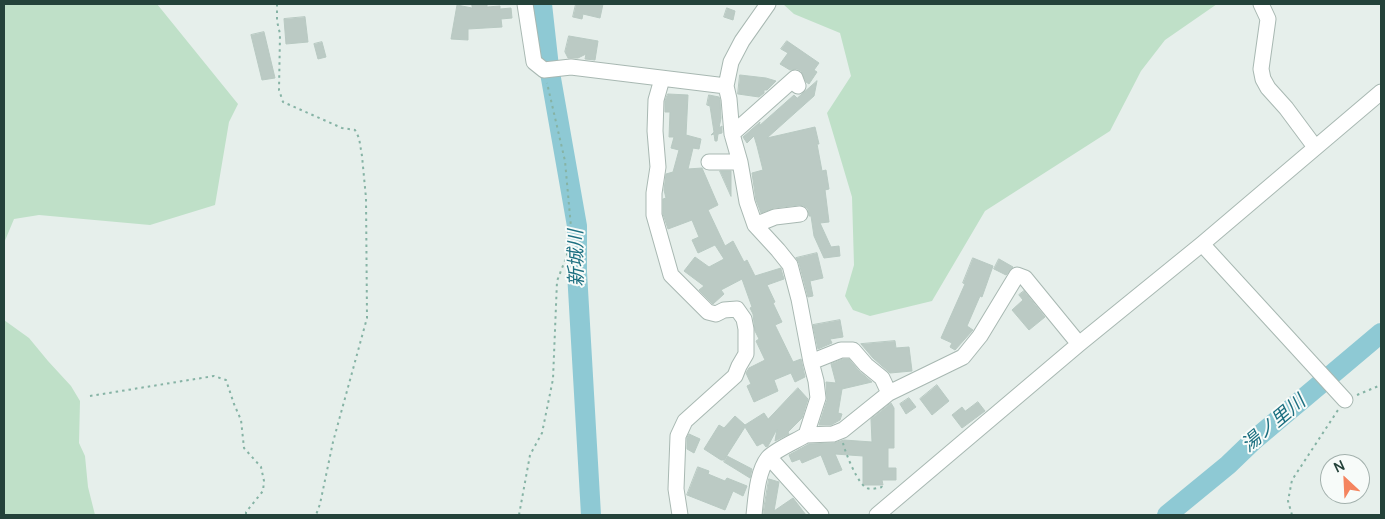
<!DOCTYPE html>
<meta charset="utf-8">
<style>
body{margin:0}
#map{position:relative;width:1385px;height:519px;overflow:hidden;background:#e6efeb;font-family:Manrope,sans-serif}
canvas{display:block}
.frame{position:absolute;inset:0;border:5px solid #24423a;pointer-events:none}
.north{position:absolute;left:1320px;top:454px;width:50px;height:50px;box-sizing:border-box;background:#f7fbf9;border:1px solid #a3b1ad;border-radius:50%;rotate:335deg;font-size:14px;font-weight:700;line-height:20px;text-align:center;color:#24423a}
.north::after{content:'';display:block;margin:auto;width:18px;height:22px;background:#f4845f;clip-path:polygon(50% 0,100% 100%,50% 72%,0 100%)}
</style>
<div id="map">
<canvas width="1385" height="519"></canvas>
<div class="frame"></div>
<div class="north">N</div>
</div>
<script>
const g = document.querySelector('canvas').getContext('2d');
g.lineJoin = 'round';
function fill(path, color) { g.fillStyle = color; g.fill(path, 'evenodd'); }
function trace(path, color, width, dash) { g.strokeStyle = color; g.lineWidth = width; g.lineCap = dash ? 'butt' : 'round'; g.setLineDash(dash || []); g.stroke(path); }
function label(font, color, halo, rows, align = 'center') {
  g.font = font + ' Manrope,"Noto Sans JP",sans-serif'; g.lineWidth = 4; g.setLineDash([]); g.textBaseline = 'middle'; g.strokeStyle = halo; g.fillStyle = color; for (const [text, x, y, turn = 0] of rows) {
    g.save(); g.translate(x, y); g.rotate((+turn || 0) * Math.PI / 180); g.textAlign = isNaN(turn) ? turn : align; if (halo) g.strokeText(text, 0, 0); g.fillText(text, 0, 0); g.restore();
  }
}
fill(new Path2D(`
 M 4,4 L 157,4 L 238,104 L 229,122 L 215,205 L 150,225 L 39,215 L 14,219 L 4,243 Z
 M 783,4 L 1217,4 L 1165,40 L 1141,71 L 1110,131 L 985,211 L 932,301 L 870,316 L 853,310 L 845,296 L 854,265 L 852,197 L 827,113 L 851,76 L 840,33 L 794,14 Z
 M 4,320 L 29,338 L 48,361 L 71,386 L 80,401 L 79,443 L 85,456 L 88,487 L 95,515 L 4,515 Z`), '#bfe0c8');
trace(new Path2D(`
 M 542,4 L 549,67 L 577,226 L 577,272 L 591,515
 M 1167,515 L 1228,465 L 1254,440 L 1381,333`), '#8ec9d4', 20);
const building = new Path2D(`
 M 472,4 L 487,4 L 487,7 L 500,6 L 500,9 L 511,8 L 512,18 L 501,19 L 502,27 L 468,29 L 468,40 L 451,39 L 457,5 L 472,8 Z
 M 576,4 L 603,4 L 600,18 L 583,14 L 582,19 L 573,17 Z
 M 727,8 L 735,11 L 733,20 L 724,17 Z
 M 305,17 L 308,42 L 286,44 L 284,19 Z
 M 264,32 L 275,78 L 262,80 L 251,35 Z
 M 569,36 L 598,41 L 595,60 L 585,59 L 586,54 L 578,58 L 568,58 L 565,52 Z
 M 787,41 L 819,63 L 814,70 L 817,72 L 809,84 L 806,82 L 801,71 L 797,69 L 790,70 L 780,64 L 788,53 L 781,49 Z
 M 322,42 L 326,57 L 318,59 L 314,44 Z
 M 740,75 L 766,78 L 776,81 L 767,90 L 764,90 L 764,93 L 759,97 L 738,94 Z
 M 817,81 L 814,96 L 767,138 L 815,127 L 819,144 L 817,144 L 822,171 L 826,170 L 829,189 L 825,190 L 829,222 L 820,223 L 831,247 L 839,246 L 840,256 L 824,258 L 814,236 L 811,216 L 809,216 L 808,209 L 804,206 L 799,205 L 774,208 L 761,213 L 756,200 L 752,173 L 763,170 L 757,146 L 754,136 L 747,143 L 743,137 L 760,122 L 759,126 L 794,95 L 797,98 Z
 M 668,94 L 688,95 L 686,135 L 701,139 L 699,149 L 693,148 L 688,169 L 702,168 L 718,205 L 708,210 L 725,246 L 733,241 L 744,262 L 747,260 L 755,276 L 781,268 L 781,269 L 784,279 L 767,285 L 775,302 L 773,303 L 782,322 L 775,325 L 793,362 L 801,359 L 805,377 L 795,382 L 791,373 L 774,380 L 778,391 L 754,402 L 747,386 L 751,384 L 746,373 L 749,368 L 765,360 L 756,341 L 759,339 L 755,331 L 753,314 L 750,308 L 752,307 L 742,279 L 721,290 L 724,294 L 713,304 L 699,290 L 704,286 L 684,271 L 695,257 L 709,267 L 724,259 L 715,245 L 698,253 L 692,240 L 699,237 L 692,220 L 668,229 L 663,214 L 663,199 L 666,198 L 664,190 L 666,174 L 673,172 L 679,150 L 671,148 L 674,137 L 669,137 L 670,112 L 665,112 L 665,101 Z
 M 709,95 L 719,97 L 720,100 L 721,118 L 719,128 L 722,126 L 722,133 L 718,134 L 717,141 L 715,141 L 714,134 L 711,135 L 714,132 L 710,106 L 707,105 Z
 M 720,171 L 731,171 L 731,196 Z
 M 817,253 L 823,278 L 810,281 L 813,296 L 808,297 L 799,263 L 796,258 Z
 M 973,258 L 993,266 L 982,297 L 980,296 L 967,326 L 973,330 L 955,350 L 950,347 L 952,343 L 941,338 L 965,284 L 963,283 Z
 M 999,259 L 1013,267 L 1006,275 L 994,269 Z
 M 1024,291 L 1045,317 L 1029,330 L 1012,310 L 1023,300 L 1019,295 Z
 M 840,320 L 843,337 L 830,339 L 832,343 L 818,349 L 813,325 Z
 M 895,341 L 896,348 L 909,347 L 912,371 L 890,373 L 873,358 L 861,344 Z
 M 843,359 L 849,359 L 859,371 L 872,382 L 842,389 L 838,413 L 842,414 L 840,420 L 831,425 L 819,425 L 827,400 L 826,382 L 836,383 L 831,364 Z
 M 937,385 L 949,401 L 932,415 L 920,399 Z
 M 798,388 L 808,399 L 802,418 L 788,432 L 789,434 L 775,441 L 777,429 L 768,446 L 766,447 L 763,443 L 757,446 L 745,427 L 724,460 L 721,460 L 704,449 L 719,425 L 724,428 L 735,416 L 745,425 L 764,413 L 768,419 Z
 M 909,398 L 916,407 L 906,414 L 900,404 Z
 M 978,402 L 985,411 L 962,428 L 952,415 L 962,407 L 965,411 Z
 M 891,403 L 894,408 L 894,448 L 888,448 L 888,468 L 896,468 L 896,480 L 882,480 L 883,485 L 863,485 L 863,456 L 835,454 L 842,470 L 829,475 L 821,455 L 802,463 L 800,459 L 792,462 L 789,455 L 809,444 L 834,443 L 844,440 L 872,442 L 871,419 Z
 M 689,434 L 700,439 L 694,453 L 687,449 L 687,438 Z
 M 727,456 L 752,469 L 750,478 L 724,462 Z
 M 698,467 L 709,471 L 708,474 L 725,481 L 727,478 L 747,486 L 743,496 L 733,491 L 725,510 L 687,495 Z
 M 769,479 L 779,482 L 774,511 L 793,498 L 806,515 L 763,515 Z`);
fill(building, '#bbcac4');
trace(building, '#b8c9c2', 1);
const minor = new Path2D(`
 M 525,4 L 534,62 L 544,70 L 571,67 L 726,86
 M 1261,4 L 1268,19 L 1261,69 L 1263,79 L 1268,88 L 1286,108 L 1315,147
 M 662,79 L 656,100 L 655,131 L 658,167 L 654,193 L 654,215 L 671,275 L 708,312 L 716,314 L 724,310 L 737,309 L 744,319 L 746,329 L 746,354 L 739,366 L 735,376 L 685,421 L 678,436 L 676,489 L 680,515
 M 732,134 L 795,78 L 798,86
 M 709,162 L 740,162
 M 755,225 L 775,217 L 800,214
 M 1202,244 L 1345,400
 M 811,362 L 841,350 L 853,350 L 866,365 L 882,378 L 889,393
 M 806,435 L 833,434 L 843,430 L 889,393 L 963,357 L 980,336 L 1017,275 L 1025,278 L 1079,344
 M 769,457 L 821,515
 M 754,515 C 756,498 757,472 768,458 C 775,450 796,441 806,435 L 818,398 L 816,381 L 811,362 L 799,299 L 790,265 L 778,250 L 755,225 L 747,202 L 740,162 L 732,134 L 729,99 L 726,86 L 731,62 L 742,41 L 768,4
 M 877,515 L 1079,344 L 1202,244 L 1381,92`);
trace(minor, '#a8b8b2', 17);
trace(new Path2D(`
 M 277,4 L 277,21 L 280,34 L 279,90 L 283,102 L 342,128 L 355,130 L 359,138 L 362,156 L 366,198 L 367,318 L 333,442 L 320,504 L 316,515
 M 1357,395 L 1381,385
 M 90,396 L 214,376 L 226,380 L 234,404 L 241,420 L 244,448 L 261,467 L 264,481 L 263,491 L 246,512 L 246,515
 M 843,443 C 845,452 858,485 867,488 C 871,490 878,488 882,487 L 885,490
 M 519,515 L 530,455 L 542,433 L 553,379 L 557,281 L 566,258 L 572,238 L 565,161 L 547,83
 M 1292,515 L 1288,501 L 1292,480 L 1338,410`), '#86b3a5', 2, [2.5, 4]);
trace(minor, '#fff', 15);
label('italic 19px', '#1c6f80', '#f7fbf9', [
 ["新城川",577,258,-91],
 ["湯ノ里川",1274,424,-40]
]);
</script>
